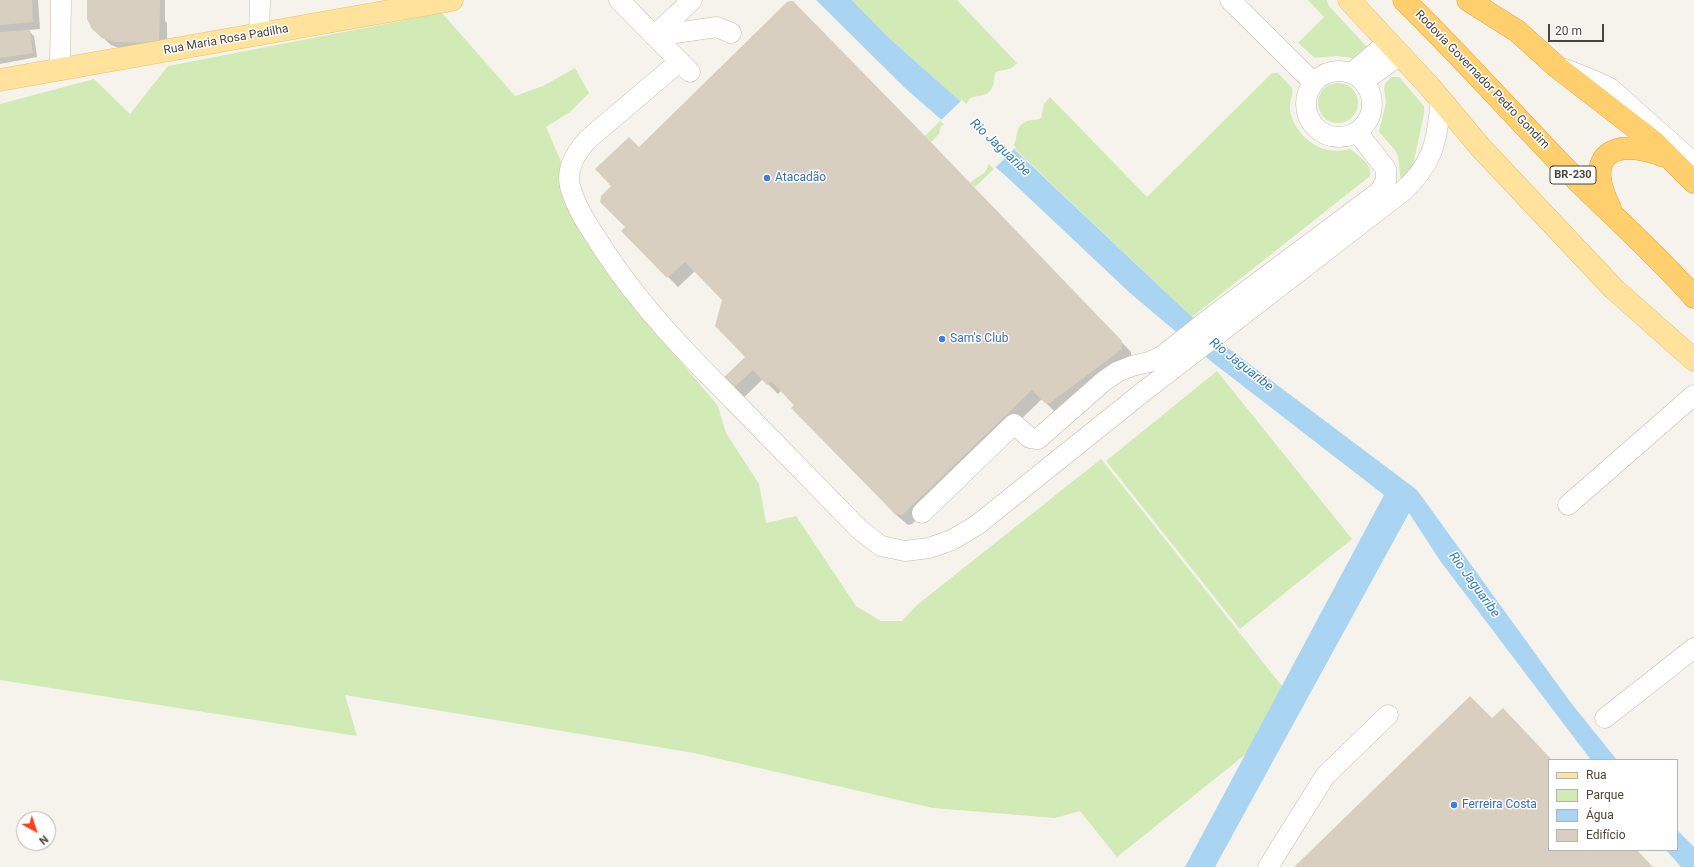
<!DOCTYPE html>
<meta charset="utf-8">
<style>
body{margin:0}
#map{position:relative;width:1694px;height:867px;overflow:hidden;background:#f6f3ec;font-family:Roboto,sans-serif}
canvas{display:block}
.legend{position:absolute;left:1548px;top:759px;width:130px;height:92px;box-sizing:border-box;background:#fff;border:1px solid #b7b4b0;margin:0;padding:5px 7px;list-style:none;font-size:12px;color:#4b4439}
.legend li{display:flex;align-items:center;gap:8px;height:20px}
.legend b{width:20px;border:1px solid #b7b4b0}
.north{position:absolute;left:16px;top:811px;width:40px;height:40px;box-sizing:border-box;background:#fff;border:1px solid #b7b4b0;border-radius:50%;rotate:140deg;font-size:11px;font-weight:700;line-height:16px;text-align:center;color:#4b4439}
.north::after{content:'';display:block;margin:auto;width:14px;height:18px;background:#fc3f1d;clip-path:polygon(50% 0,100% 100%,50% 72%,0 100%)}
.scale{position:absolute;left:1548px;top:24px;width:56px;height:18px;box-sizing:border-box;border:2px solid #4b4439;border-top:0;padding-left:5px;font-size:12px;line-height:14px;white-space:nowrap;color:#4b4439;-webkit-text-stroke:3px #fff;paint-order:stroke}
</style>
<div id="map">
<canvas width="1694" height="867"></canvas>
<ul class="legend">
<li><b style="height:5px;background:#ffe39c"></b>Rua</li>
<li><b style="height:11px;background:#d2eab5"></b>Parque</li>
<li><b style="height:11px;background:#a9d4f2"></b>Água</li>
<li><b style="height:11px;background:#d8cfc1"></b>Edifício</li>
</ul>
<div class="north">N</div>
<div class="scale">20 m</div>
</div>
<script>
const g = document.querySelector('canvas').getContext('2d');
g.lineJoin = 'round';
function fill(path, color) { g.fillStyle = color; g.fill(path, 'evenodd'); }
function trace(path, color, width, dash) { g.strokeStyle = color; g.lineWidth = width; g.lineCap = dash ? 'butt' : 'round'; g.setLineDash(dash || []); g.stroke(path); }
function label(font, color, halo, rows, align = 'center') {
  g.font = font + ' Roboto,sans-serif'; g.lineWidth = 3; g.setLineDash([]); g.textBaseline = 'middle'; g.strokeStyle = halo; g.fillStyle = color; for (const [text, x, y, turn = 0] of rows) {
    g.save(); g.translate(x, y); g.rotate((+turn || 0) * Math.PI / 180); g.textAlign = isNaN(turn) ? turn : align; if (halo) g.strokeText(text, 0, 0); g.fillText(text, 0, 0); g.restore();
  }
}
fill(new Path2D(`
 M 852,0 L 957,0 L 1017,63 L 1012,68 L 996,72 C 993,77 995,83 992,88 C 987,98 977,94 969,99 L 967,103 L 966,113 L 941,126 L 939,134 L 931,142 L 925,136 L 960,101 L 888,37 Z
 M 1308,0 L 1327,0 L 1329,6 L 1367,47 L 1356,57 L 1352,58 L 1337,56 L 1315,58 L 1298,43 L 1324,17 Z
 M 442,13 L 515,96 L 543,86 L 575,68 L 589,93 L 570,112 L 546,127 L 566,173 L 662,339 L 718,406 L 726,433 L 759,484 L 766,523 L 796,516 L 856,606 L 881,621 L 902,621 L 917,605 L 1101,459 L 1301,710 L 1117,857 L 1080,811 L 1055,818 L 933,808 L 694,753 L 345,695 L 357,736 L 0,680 L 0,104 L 94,79 L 130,114 L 168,66 Z
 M 1275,73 L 1278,73 L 1292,88 C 1294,94 1289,102 1290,109 C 1291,127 1311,148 1329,150 C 1336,152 1344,150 1351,149 C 1358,156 1373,164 1370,176 L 1192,317 L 1015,149 L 975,187 L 970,183 C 982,172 987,177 989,159 L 1014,145 C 1018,137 1015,127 1025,122 C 1030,119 1036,121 1041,118 L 1044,104 L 1050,97 L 1147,197 L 1271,74 Z
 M 1391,77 L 1399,77 L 1424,106 L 1424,114 L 1412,170 L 1401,183 L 1398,156 L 1395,150 L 1379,132 L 1386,102 L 1384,88 L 1385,84 Z
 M1318 103a20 20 0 1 1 40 0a20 20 0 1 1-40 0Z
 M 1217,371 L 1352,539 L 1240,629 L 1106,461 Z`), '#d2eab5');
fill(new Path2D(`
 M 816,0 L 852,0 L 888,37 L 1014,149 L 1192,317 L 1228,348 L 1417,490 L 1571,703 L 1617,760 L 1591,760 L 1441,562 L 1409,513 L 1215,867 L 1185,867 L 1384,495 L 1212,362 L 1130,293 L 1008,178 L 905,88 Z
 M 1677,830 L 1694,847 L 1694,867 L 1681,867 L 1666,850 L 1677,850 Z`), '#a9d4f2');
fill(new Path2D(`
 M 962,100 L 1016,147 L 994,169 L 940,121 Z`), '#f6f3ec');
fill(new Path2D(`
 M 0,0 L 38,0 L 40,29 L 28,30 L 34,36 L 37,57 L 0,64 Z
 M 88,0 L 165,0 L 165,21 L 167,23 L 167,50 L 122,49 L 111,45 L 93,29 Z
 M 934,147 L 1131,352 L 1131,359 L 1056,413 L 1042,399 L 912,524 L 908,525 L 895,514 L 781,391 L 778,394 L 763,379 L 741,400 L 722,381 L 746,357 L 723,299 L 695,271 L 678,287 L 623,231 L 626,227 L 612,186 L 639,148 Z`), '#0003');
fill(new Path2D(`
 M 0,0 L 32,0 L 33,22 L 0,25 Z
 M 87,0 L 160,0 L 159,43 L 114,42 L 102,38 L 92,29 L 87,19 Z
 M 790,1 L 793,1 L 925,136 L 1122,341 L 1122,349 L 1050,403 L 1045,403 L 1032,390 L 902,515 L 895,514 L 791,408 L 794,405 L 771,381 L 767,385 L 753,370 L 730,391 L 720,381 L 745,357 L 715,326 L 722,300 L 685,262 L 667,278 L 621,231 L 625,227 L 600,202 L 601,196 L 611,186 L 595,169 L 629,137 L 639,147 L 787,2 Z
 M 30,30 L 33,53 L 0,58 L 0,32 Z
 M 1470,696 L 1492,718 L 1503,708 L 1552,760 L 1549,760 L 1549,850 L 1637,850 L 1653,867 L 1294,867 Z`), '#d8cfc1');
const minor = new Path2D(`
 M 619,0 L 690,72
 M 1230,0 L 1314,83
 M 259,35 L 260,0
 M 654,36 L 717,27 L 731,33
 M 654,36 L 692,0
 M 679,62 L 587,140 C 576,153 566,168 570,186 C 576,209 591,230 604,250 C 641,307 690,357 738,405 C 779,447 820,489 860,530 L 881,546 L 905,551 L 929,548 L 952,540 L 977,525 L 1143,392 L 1402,192 C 1435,162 1436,142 1441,100
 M 60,68 L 61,0
 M 1565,69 L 1595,81 L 1610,88 L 1694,163
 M1306 104a33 33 0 1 1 66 0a33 33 0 1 1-66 0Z
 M 1352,73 L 1388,42
 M 1364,81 L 1400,55
 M 1568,505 L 1694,395
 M 922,513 L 1014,424 L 1030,438 L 1038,439 L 1104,381 L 1117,372 L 1132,366 L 1149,362 L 1162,356 L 1205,322 L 1379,192 L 1386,181 L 1386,169 L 1357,132
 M 1605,718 L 1694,648
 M 1268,867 L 1325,776 L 1388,715`);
const major = new Path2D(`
 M 1349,0 L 1430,87 L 1481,148 L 1614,289 L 1694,360
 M 0,80 L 452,0`);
const highway = new Path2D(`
 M 1404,0 C 1458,53 1509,110 1561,164 C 1605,209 1652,250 1694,297
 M 1468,0 L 1517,31 L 1557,67 L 1654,142 L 1694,182
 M 1610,208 C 1583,155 1613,136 1664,156`);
trace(minor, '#c2bbae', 21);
trace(major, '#e6c16a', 23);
trace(highway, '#e0a43c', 23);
trace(minor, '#fff', 20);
trace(major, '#ffe39c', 22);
trace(highway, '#ffcf6e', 22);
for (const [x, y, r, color] of [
 [767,178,4,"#3f7fe0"],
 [942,339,4,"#3f7fe0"],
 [1454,805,4,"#3f7fe0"]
]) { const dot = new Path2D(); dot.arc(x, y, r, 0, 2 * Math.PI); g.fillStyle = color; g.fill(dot); trace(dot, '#fff', 1.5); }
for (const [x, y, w] of [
 [1573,175,46]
]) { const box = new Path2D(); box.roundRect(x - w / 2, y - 9, w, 18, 3); g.fillStyle = '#fff'; g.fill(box); trace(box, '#4b4439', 1); }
label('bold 11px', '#4b4439', null, [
 ["BR-230",1573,175]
]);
label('12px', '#4b4439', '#fff', [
 ["Rua Maria Rosa Padilha",226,40,-10],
 ["Rodovia Governador Pedro Gondim",1482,80,46]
]);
label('12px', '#366cbe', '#fff', [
 ["Atacadão",775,178],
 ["Sam's Club",950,339],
 ["Ferreira Costa",1462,805]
], 'left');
label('italic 13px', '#2e7ab2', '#fff', [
 ["Rio Jaguaribe",1000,148,43],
 ["Rio Jaguaribe",1241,365,38],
 ["Rio Jaguaribe",1474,585,54]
]);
</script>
